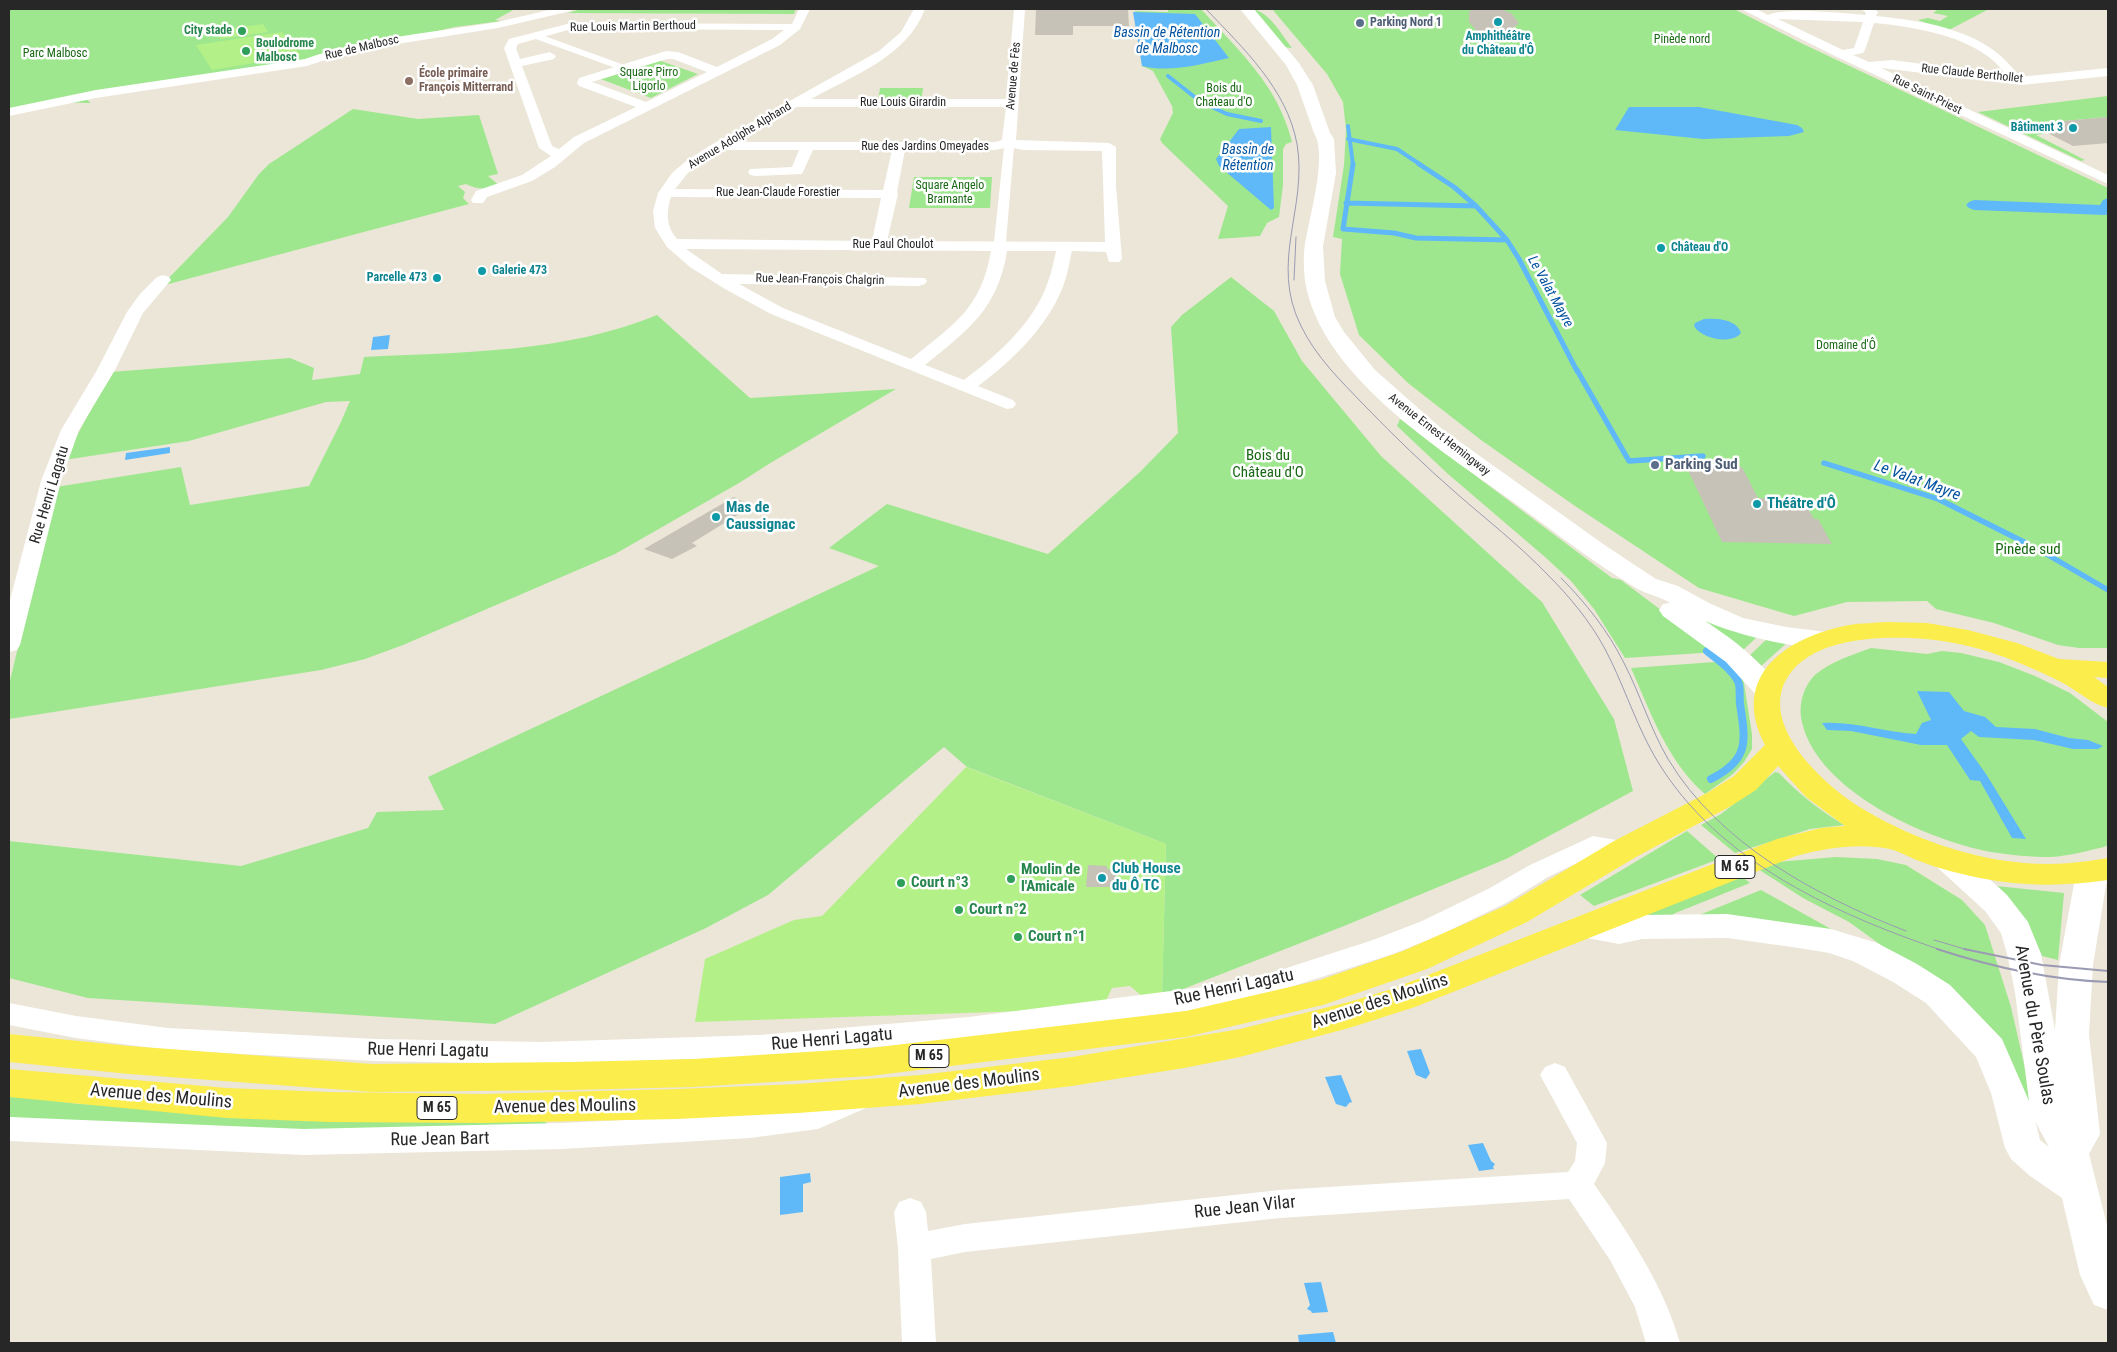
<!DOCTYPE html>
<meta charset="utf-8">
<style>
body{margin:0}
#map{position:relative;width:2117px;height:1352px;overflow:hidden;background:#ebe6d7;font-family:"Roboto Condensed",sans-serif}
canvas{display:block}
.frame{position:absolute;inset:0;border:10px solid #272727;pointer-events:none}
</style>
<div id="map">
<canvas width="2117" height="1352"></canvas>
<div class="frame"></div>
</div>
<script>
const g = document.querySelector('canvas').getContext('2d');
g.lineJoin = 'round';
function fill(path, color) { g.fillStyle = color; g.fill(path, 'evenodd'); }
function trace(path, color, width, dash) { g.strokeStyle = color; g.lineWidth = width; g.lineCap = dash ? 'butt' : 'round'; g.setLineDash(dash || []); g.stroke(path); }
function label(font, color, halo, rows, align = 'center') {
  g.font = font + ' "Roboto Condensed",sans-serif'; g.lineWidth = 5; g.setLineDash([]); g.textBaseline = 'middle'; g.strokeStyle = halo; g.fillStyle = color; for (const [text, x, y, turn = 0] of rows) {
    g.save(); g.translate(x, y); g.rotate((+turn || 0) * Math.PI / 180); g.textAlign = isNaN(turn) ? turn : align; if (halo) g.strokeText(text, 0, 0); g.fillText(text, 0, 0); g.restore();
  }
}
fill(new Path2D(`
 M 9,9 L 515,9 L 495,20 L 502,21 L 455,27 L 320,58 L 82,96 L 91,103 L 46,102 L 9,110 Z
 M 581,9 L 796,9 L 794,14 L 568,13 Z
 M 1168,9 L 1201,9 C 1239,51 1278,85 1292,142 L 1286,144 L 1283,149 L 1283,185 L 1279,217 L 1267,223 L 1260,236 L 1218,239 L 1228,206 L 1162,143 L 1160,139 L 1173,113 L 1172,106 L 1153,71 L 1142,66 L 1135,11 L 1168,12 Z
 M 1250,9 C 1268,9 1281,34 1292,48 L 1283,47 Z
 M 1272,9 L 1734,9 L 1803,44 L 2108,188 L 2108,648 L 2079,648 L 2058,645 L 1994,623 L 1936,609 L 1927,601 L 1847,602 L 1794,616 L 1699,588 L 1575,506 L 1481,440 L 1408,383 L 1359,335 L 1340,274 L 1342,239 L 1333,237 L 1344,165 L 1346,130 L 1343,102 L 1327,74 Z
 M 1932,9 L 1989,9 L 1947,31 L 1918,20 L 1928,18 L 1940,21 L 1948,16 L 1933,13 L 1937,10 Z
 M 658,60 L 698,74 L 651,98 L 598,78 Z
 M 880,88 L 923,88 L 921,102 L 878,101 Z
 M 2108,96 L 2108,117 L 2031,124 L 2047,133 L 2036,135 L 2085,160 L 2081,161 L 1978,112 Z
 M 353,109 L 418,119 L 479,115 L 498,174 L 488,176 L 500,186 C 487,189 478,190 466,184 L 458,186 L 465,192 L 463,198 L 469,204 L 161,286 L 228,217 L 259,174 L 269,164 Z
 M 914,177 L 992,177 L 990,208 L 909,208 Z
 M 1231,277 L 1274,311 L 1302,361 L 1381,456 L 1542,602 L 1614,719 L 1633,791 L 1506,859 L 1344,926 L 1178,991 L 1162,994 L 1166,844 L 967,767 L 944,747 L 768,895 L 706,928 L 495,1024 L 88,998 L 9,978 L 9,841 L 241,866 L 368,828 L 377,812 L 444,810 L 428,777 L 879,566 L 829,548 L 887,504 L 1048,554 L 1140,472 L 1178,433 L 1171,327 L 1182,315 Z
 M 657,315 L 750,398 L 896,389 L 772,462 L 739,483 L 615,554 L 403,645 L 365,659 L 321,670 L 9,719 L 9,685 L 56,487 L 181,467 L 190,505 L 309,486 L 340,424 L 350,401 L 326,402 L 189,441 L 64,460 L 111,372 L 290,358 L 314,368 L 312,380 L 360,374 L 364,357 C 463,352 565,353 657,315 Z
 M 1400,419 L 1612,578 L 1621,580 L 1717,652 L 1625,658 L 1594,609 L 1571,581 L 1545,557 L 1448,474 L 1397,426 Z
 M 1675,602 L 1758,636 L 1742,651 Z
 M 1768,638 L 1789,641 L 1760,667 L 1748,657 Z
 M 1871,648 L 1927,654 L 1942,651 L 1961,653 L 1999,662 L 2035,676 L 2070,693 L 2108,722 L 2108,845 L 2104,847 C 2087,851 2068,856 2051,857 C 2032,857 2010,855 1991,852 C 1927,840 1817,791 1802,722 C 1798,706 1803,686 1816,674 C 1832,661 1852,655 1871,648 Z
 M 1729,661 L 1743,677 L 1752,734 L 1752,749 L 1744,762 L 1733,774 L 1705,794 C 1667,761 1651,713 1631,668 Z
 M 1775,772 L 1779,773 C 1799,794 1819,810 1844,825 L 1810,829 L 1735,853 L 1701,825 L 1721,814 Z
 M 1687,831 L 1719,859 L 1594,906 L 1580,895 Z
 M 1836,857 L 1877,859 L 1906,865 L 1962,900 L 1985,925 L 2011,1007 L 2027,1077 L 2031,1107 L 1928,979 L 1849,922 L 1803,898 L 1758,869 L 1777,862 Z
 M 1740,875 L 1750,883 L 1673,914 L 1676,918 L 1642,915 Z
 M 1996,886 L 2064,893 L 2058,960 L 2042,956 L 2030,929 Z
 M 1761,890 L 1840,934 L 1692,918 Z
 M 9,1095 L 79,1104 L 541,1121 L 546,1122 L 547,1126 L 212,1131 L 9,1117 Z`), '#9fe78e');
fill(new Path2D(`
 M 263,24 L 268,32 L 221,39 L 216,31 Z
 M 282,32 L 301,55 L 212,70 L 196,45 Z
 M 966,767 L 1166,844 L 1162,994 L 1143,997 L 1130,986 L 1112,988 L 1105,1003 L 1025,1011 L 695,1022 L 705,959 L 794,920 L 822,916 Z`), '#b4f088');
fill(new Path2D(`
 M 1133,12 L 1195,14 L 1229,58 C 1202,64 1170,73 1142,66 Z
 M 1629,107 L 1699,107 L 1797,125 L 1802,128 L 1804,132 L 1789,136 L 1703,139 L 1615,130 Z
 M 1271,127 L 1274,208 L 1271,210 L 1219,166 L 1216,159 L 1239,129 Z
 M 1704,319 C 1716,318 1737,319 1741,333 C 1732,345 1701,339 1694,326 L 1695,323 Z
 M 390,335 L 388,349 L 371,350 L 373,337 Z
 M 170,447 L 170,453 L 125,460 L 126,453 Z
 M 1917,691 L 1949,692 L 1964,711 L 1985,717 L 1996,727 L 2035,729 L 2069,738 L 2088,740 L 2103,746 L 2098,749 L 2073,749 L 2034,740 L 1979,737 L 1971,731 L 1961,739 L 1986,774 L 2026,839 L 2012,838 L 1980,781 L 1970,780 L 1947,745 L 1921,745 L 1851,731 L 1827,730 L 1822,723 C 1854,721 1884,732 1916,734 L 1922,723 L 1931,720 Z
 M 1421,1049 L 1430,1073 L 1426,1079 L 1416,1075 L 1407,1051 Z
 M 1341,1075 L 1352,1102 L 1349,1103 L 1346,1107 L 1336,1104 L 1325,1077 Z
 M 1483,1143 L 1491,1161 L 1495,1164 L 1493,1167 L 1494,1169 L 1479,1171 L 1468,1145 Z
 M 810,1173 L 811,1182 L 803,1184 L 803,1212 L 780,1215 L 780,1177 Z
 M 1321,1282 L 1328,1312 L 1312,1313 L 1311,1311 L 1307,1309 L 1310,1305 L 1304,1283 Z
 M 1333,1332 L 1336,1343 L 1299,1343 L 1298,1335 Z`), '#5fb9f8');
trace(new Path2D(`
 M 1168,76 L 1201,102 L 1227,114 L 1261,121
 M 1348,126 L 1353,165
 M 1348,139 L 1397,149 L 1421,165`), '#5fb9f8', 4);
trace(new Path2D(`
 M 1353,164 L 1343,229 L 1394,233 L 1416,238 L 1507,240
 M 1419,164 L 1454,187 L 1476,206 L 1507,240 L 1519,259 L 1577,371
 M 1346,203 L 1476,206`), '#5fb9f8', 5);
trace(new Path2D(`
 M 1577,370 L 1629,461 L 1703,456
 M 1824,463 L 1938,499 L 2026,543
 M 2043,552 L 2108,590`), '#5fb9f8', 5.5);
trace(new Path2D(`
 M 1707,651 C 1718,660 1731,668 1738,681 C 1741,688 1739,696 1740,704 C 1746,742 1749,760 1711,779`), '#5fb9f8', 8);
fill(new Path2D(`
 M 2108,198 L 2108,214 L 2105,215 L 1974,210 L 1969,208 L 1966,205 L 1969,202 L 1974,200 L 2100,205 L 2103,200 Z`), '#5fb9f8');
fill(new Path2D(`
 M 1036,9 L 1128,9 L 1129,26 L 1073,26 L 1073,35 L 1035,35 Z
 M 1476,9 L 1501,9 L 1511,13 L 1519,23 L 1510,31 L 1480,35 L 1469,22 L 1469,11 Z
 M 2108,117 L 2108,143 L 2073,146 L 2030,124 Z
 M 1686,466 L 1742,467 L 1758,498 L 1777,499 L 1801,496 L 1814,519 L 1818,519 L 1832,544 L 1722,542 Z
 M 734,497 L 752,506 L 692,543 L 697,546 L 672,559 L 644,549 Z
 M 1088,865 L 1107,866 L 1107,869 L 1117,870 L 1116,887 L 1086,887 Z`), '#c6c2b7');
fill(new Path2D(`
 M 536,33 L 627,66 L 629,68 L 627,70 L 621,70 L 533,38 L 533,34 Z
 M 1009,144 L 1014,147 L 1006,242 L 1000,246 L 994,242 L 1004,147 Z`), '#fff');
fill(new Path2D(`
 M 553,9 L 573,9 L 571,11 L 498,28 L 372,48 L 337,56 L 307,66 L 96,98 L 9,116 L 9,108 L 96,90 L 305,59 C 367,37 433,33 497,22 C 516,18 535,13 553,9 Z
 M 799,9 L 810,9 L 800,29 L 780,45 L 584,143 L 555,167 L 532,181 L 487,197 L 483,203 L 473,203 L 471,200 L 476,191 L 522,175 L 551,156 L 539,148 L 504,48 L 509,39 L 567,24 L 581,23 L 792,24 ZM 581,29 L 784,30 L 772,39 L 717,67 L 678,52 L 666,51 L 579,78 L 577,83 L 579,86 L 636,107 L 574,137 L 559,149 L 552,146 L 522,66 L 554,59 L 556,56 L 550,52 L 520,59 L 516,48 L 518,44 L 568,30 ZM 667,59 L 673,59 L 707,72 L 646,102 L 592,82 Z
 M 914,9 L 925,9 C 907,57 852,76 811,99 L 1006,99 L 1014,9 L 1025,9 L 1016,140 L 1109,143 L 1116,147 L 1116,186 L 1122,259 L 1119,262 L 1109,262 L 1106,252 L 1072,251 C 1069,264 1067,277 1062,289 C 1046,328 1011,362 978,386 L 1013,400 L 1016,404 L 1013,408 L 1007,409 L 771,314 L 725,289 L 690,267 L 667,247 L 655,228 L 653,211 L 658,193 L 672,173 L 686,161 L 711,145 L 879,51 L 901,32 ZM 797,107 L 1006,107 L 1002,140 L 995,142 L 735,142 ZM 1009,147 L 1023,150 L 1102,151 L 1105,242 L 887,241 L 898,194 L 897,192 L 905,150 L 995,150 ZM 721,150 L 799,150 L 792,167 L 750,169 L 748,172 L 750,175 L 755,176 L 802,174 L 813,150 L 892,150 L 883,190 L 675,189 L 688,173 ZM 671,197 L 881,198 L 872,241 L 677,239 C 666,227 666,212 671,197 ZM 686,249 L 991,251 C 981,309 954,324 911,359 L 783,308 L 739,284 L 919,286 L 925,284 L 927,281 L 925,278 L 722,274 ZM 1007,251 L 1056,251 C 1053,265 1050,279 1044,292 C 1028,328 995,357 964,380 L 925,365 C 968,330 998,309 1007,251 Z
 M 1741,9 L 1756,9 L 1768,15 C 1783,7 1846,13 1865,15 L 1866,13 L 1861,9 L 1874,9 L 1878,12 L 1876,16 C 1927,21 1990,31 2019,77 L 2108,68 L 2108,76 L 2022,85 L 1881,68 L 2108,175 L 2108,184 L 1837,57 ZM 1778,19 L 1863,22 L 1854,48 L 1843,50 ZM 1874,23 C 1916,27 1981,37 2006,75 L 1892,60 L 1869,62 L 1853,55 L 1863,53 L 1865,50 Z
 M 163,275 L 169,277 L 171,280 L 143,313 L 115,370 L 79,430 L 61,481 L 20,645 L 17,650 L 9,652 L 9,604 L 41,481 L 61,430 L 97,370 L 127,312 L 140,294 L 157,277 Z
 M 1593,836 L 1634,843 L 1638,849 L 1634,855 L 1625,858 L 1596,854 L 1548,877 L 1506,903 L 1440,935 L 1393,954 L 1275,992 L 1202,1009 L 969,1039 L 759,1057 L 541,1064 L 375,1061 L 168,1050 L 76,1038 L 9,1025 L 9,1003 L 76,1016 L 168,1028 L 375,1039 L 541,1042 L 759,1035 L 969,1017 L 1202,987 L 1274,972 L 1373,940 L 1422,921 L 1488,889 L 1530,865 Z
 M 1555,1063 L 1565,1067 L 1607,1143 L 1605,1163 L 1594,1184 C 1629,1234 1663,1284 1680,1343 L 1646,1343 L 1635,1307 L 1610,1260 L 1569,1199 L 1280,1218 L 965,1252 L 931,1259 L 936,1343 L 902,1343 L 898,1248 L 894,1212 L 899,1202 L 910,1198 L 921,1202 L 926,1212 L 928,1231 L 965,1224 L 1280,1190 L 1568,1172 L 1575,1161 L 1577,1143 L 1540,1075 L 1545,1067 Z
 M 865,1084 L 875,1088 L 880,1096 L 875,1104 L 818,1129 L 750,1138 L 562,1149 L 304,1155 L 9,1141 L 9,1117 L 304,1129 L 562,1123 L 750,1114 L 815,1105 Z`), '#fff');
fill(new Path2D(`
 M 1240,9 L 1254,9 L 1299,63 L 1313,85 L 1330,133 L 1334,139 L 1336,173 L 1323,246 L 1325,281 L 1335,317 L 1344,332 L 1375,370 L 1442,429 L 1606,546 L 1656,579 L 1678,586 L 1709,603 L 1743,618 L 1786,627 L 1835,633 L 1839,639 L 1835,645 C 1803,653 1735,634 1705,621 C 1734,640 1762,661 1782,691 L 1778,697 L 1768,700 L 1758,697 L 1726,662 L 1663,616 L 1659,610 L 1663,604 L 1670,603 C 1659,596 1646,594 1636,588 C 1593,562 1553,531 1512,501 C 1441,450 1320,375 1305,281 C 1304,270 1303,255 1305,244 C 1309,218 1328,155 1314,133 L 1297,85 L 1286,65 Z
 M 1949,849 L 1960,852 L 2007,895 L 2028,922 L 2041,954 L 2055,1030 L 2059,965 L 2076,873 L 2081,865 L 2092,862 L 2103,865 L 2108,873 L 2093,965 L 2089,1034 L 2100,1134 L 2089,1154 L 2108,1229 L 2108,1310 L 2094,1305 L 2080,1275 L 2062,1198 L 2030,1176 L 2011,1159 L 2005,1148 L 1991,1093 L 1976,1057 L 1926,1003 L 1893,982 L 1853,961 L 1829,953 L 1799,948 L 1727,938 L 1642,939 L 1619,944 L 1571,935 L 1567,927 L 1571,919 L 1583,915 L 1619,920 L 1642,915 L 1727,914 L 1831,929 L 1877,943 L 1917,964 L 1950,985 L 2002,1039 L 2029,1101 L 2015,992 L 2007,954 L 2001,933 L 1985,911 L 1938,868 L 1933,860 L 1938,852 ZM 2035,1120 L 2036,1123 L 2049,1147 L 2040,1140 Z`), '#fff');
fill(new Path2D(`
 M 1887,622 L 1927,623 L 1968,630 L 2017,643 L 2059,659 L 2108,662 L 2108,678 L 2094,677 L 2108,687 L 2108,708 C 2091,704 2077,690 2061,682 C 2019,661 1974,643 1926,639 C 1885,636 1816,636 1789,675 C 1755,724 1826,787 1863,809 C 1923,845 1999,869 2070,863 C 2082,862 2095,860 2108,858 L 2108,880 C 2065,886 2023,887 1980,878 C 1961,874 1940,869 1922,862 C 1911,858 1901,852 1890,849 C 1859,843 1826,848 1796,856 L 1415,1007 L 1349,1028 L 1240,1057 L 1184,1068 L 1072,1086 L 920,1104 L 798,1113 L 677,1119 L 483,1123 L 329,1122 L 227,1118 L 9,1097 L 9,1069 L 227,1088 L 329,1092 L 483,1094 L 677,1089 L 798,1084 L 920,1075 L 1072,1057 L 1240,1029 L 1349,1002 L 1392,989 L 1777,839 L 1821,828 L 1845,826 L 1806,797 L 1778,766 L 1756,790 L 1731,806 L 1636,857 L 1527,922 L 1427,969 L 1323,1005 L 1186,1037 L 870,1076 L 694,1087 L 571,1090 L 372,1092 L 129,1074 L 9,1062 L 9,1034 L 129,1046 L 372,1064 L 571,1062 L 694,1059 L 870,1048 L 1186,1011 L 1320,980 L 1403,951 L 1505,906 L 1614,841 L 1709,792 L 1734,776 L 1765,745 C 1729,675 1787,637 1849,625 C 1861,623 1875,623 1887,622 Z`), '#fbed4c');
trace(new Path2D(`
 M 1206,9 C 1243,48 1287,89 1297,144 C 1308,208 1269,262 1301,326 C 1316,357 1341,381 1364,405 C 1394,436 1424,465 1456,493 C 1487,520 1519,545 1547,574 C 1569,596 1590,621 1605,649 C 1622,681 1633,716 1650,748 C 1708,857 1830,912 1941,950
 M 1294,280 L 1296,237
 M 1561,578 C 1586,603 1608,631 1624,663 C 1640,694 1650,728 1668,759 C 1719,844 1816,896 1906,931
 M 1934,940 L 1968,950`), '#9a9ab3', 1);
trace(new Path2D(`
 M 1937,949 C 1992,967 2051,980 2108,982
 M 1964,949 L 2042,965 L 2108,971`), '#9a9ab3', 2);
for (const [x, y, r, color] of [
 [1498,22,5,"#0f9aa8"],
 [1360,23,5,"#5c6f8a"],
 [242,31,5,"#2e9e5b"],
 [246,51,5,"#2e9e5b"],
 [409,81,5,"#8d6e63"],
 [2073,128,5,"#0f9aa8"],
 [1661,248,5,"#0f9aa8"],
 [482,271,5,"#0f9aa8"],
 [437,278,5,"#0f9aa8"],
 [1655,465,5,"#5c6f8a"],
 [1757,504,5,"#0f9aa8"],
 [716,517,5,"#0f9aa8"],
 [1102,878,5,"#0f9aa8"],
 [1011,879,5,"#2e9e5b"],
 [901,883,5,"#2e9e5b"],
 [959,910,5,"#2e9e5b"],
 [1018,937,5,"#2e9e5b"]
]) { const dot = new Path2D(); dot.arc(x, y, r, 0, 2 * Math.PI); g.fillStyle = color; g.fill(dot); trace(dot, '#fff', 2); }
label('bold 12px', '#4e5e75', '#fff', [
 ["Parking Nord 1",1370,23]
], 'left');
label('12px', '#272727', '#fff', [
 ["Rue Louis Martin Berthoud",633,27,-1],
 ["Rue de Malbosc",362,48,-13],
 ["Rue Claude Berthollet",1972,74,6],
 ["Avenue de Fès",1014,76,-85],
 ["Rue Saint-Priest",1927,95,26],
 ["Rue Louis Girardin",903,103],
 ["Avenue Adolphe Alphand",740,136,-31],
 ["Rue des Jardins Omeyades",925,147],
 ["Rue Jean-Claude Forestier",778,193],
 ["Rue Paul Choulot",893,245],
 ["Rue Jean-François Chalgrin",820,280,1],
 ["Avenue Ernest Hemingway",1439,435,38]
]);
label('bold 12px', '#27864d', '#fff', [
 ["City stade",232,31],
 ["Boulodrome",256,44,"left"],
 ["Malbosc",256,58,"left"]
], 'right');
label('bold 12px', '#0d838f', '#fff', [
 ["Amphithéâtre",1498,37,"center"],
 ["du Château d'Ô",1498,51,"center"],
 ["Bâtiment 3",2063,128],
 ["Château d'O",1671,248,"left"],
 ["Galerie 473",492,271,"left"],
 ["Parcelle 473",427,278]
], 'right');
label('12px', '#186813', '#fff', [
 ["Pinède nord",1682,40],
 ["Parc Malbosc",55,54],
 ["Square Pirro",649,73],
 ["Ligorlo",649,87],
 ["Bois du",1224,89],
 ["Chateau d'O",1224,103],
 ["Square Angelo",950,186],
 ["Bramante",950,200],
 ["Domaine d'Ô",1846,346]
]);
label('bold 12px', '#785e54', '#fff', [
 ["École primaire",419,74],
 ["François Mitterrand",419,88]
], 'left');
label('italic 14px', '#03529f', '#fff', [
 ["Bassin de Rétention",1167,33],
 ["de Malbosc",1167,49],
 ["Bassin de",1248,150],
 ["Rétention",1248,166],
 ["Le Valat Mayre",1550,292,61]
]);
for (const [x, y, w] of [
 [1735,867,40],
 [929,1056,40],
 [437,1108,40]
]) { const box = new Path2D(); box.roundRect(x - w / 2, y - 11.5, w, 23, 4); g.fillStyle = '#fff'; g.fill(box); trace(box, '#272727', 1); }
label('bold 14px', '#272727', null, [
 ["M 65",1735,867],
 ["M 65",929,1056],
 ["M 65",437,1108]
]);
label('15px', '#186813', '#fff', [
 ["Bois du",1268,456],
 ["Château d'O",1268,473],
 ["Pinède sud",2028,550]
]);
label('bold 15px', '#4e5e75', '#fff', [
 ["Parking Sud",1665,465]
], 'left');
label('15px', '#272727', '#fff', [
 ["Rue Henri Lagatu",50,495,-73]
]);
label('bold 15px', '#0d838f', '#fff', [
 ["Théâtre d'Ô",1767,504],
 ["Mas de",726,508],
 ["Caussignac",726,525],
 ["Club House",1112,869],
 ["du Ô TC",1112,886]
], 'left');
label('bold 15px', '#27864d', '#fff', [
 ["Moulin de",1021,870],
 ["l'Amicale",1021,887],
 ["Court n°3",911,883],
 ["Court n°2",969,910],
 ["Court n°1",1028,937]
], 'left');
label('italic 16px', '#03529f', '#fff', [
 ["Le Valat Mayre",1917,481,20]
]);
label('18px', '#272727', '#fff', [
 ["Rue Henri Lagatu",1234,988,-12],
 ["Avenue des Moulins",1380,1002,-18],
 ["Avenue du Père Soulas",2034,1025,80],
 ["Rue Henri Lagatu",832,1040,-5],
 ["Rue Henri Lagatu",428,1051,1],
 ["Avenue des Moulins",969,1084,-7],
 ["Avenue des Moulins",161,1097,5],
 ["Avenue des Moulins",565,1107,-1],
 ["Rue Jean Bart",440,1140,-1],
 ["Rue Jean Vilar",1245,1208,-6]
]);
</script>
